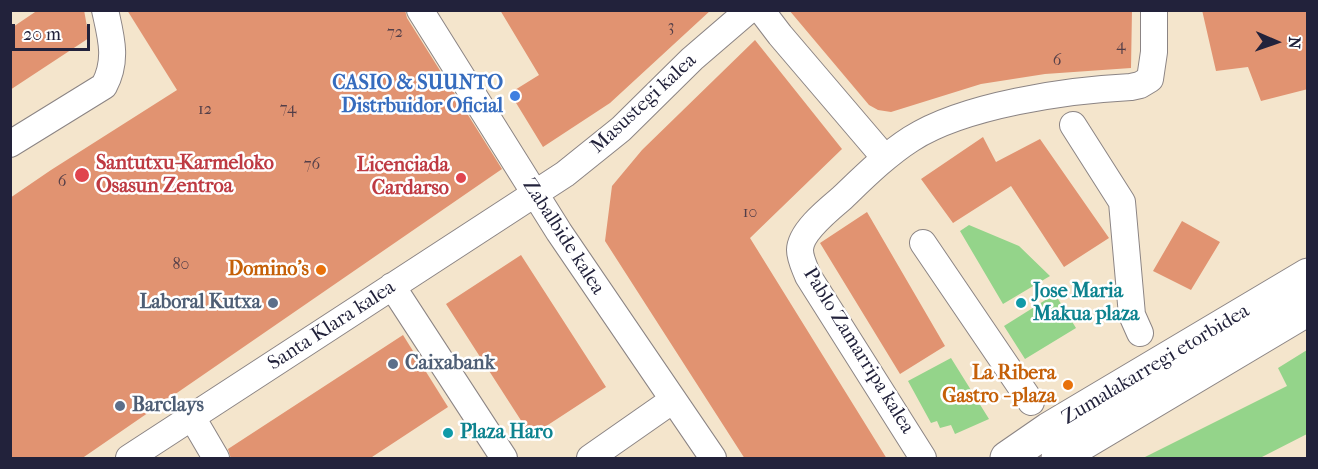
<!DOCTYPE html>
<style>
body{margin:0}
#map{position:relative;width:1318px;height:469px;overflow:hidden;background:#f4e5cc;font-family:"IM FELL French Canon",serif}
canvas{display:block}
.frame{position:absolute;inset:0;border:12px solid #22223b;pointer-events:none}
.north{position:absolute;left:1246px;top:12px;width:60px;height:60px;-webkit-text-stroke:4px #fff;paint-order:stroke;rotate:92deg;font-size:16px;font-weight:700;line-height:24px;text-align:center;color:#22223b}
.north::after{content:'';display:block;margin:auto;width:21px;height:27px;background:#22223b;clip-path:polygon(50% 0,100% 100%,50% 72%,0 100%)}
.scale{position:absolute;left:12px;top:24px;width:78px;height:27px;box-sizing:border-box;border:3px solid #22223b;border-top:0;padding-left:8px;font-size:18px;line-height:21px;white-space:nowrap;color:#22223b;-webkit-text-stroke:4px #fff;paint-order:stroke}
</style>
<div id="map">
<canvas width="1318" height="469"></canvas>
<div class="frame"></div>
<div class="north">N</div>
<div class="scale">20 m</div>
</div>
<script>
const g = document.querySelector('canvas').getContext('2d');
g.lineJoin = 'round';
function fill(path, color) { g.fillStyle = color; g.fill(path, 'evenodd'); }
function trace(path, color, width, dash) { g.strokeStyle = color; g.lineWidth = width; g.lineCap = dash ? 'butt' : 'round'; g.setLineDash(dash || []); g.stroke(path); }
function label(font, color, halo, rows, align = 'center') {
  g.font = font + ' "IM FELL French Canon",serif'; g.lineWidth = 5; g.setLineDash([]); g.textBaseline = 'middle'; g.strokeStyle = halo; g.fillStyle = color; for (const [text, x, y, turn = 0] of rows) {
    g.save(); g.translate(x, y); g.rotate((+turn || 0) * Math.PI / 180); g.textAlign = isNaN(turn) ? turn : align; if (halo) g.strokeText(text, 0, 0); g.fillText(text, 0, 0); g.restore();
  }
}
fill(new Path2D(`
 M 969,225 L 1019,246 L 1050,276 L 1003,304 L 960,231 Z
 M 1055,294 L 1076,328 L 1025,359 L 1004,326 Z
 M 1307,350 L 1307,434 L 1260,458 L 1143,458 L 1287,386 L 1278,368 Z
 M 951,358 L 989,419 L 955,434 L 951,425 L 940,428 L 937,421 L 931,423 L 908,381 Z`), '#94d48a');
fill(new Path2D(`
 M 38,10 L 84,10 L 89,38 L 10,90 L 10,29 Z
 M 127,10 L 405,10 L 407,18 L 502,169 L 81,459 L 10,459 L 10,198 L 51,170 L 177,90 Z
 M 500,10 L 711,10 L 610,103 L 543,147 L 510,93 L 539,75 Z
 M 789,10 L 1132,10 L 1131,68 L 1045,74 L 981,84 L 891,112 L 878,110 L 869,105 Z
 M 1202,10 L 1308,10 L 1308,89 L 1261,101 L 1248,67 L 1216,71 Z
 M 755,40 L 842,149 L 750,238 L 887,459 L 745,459 L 605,241 L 612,186 L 642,150 Z
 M 983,137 L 996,162 L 1040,139 L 1109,238 L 1064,267 L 1011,186 L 953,223 L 921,179 Z
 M 867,212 L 945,346 L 900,374 L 820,243 Z
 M 1182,221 L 1220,242 L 1191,290 L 1153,271 Z
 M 521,255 L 606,387 L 531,436 L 446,304 Z
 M 403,335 L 448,407 L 369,459 L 231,459 L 228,449 Z`), '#e19371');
const street = new Path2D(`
 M 420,10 L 559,232 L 713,458
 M 761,10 L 780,35 L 885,158
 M 1073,125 L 1122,202 L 1132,315 L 1140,333
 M 10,144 L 104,86 C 118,60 111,37 105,10
 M 923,243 L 1031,402
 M 392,286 L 504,458
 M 192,417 L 216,458
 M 129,458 L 565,174 L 621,129 L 692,59 L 749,10
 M 590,458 L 673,400
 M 923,458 L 808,276 C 805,268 800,259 800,250 C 800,232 829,209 842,198 C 864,177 886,155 911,139 C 964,105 1068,90 1131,87 L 1140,85 L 1150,79 L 1154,52 L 1154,10`);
const primary = new Path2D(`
 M 1007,458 L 1049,429 L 1308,275
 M 1058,458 L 1308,309`);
trace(street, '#8b8484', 28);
trace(primary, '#8b8484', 35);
trace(street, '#fff', 26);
trace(primary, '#fff', 33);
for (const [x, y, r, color] of [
 [515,96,6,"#3f7fe0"],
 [82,175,8,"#e0444e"],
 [461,178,6,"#e0444e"],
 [321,270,6,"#e8710a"],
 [273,303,6,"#5c6f8a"],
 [1021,303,6,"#0f9aa8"],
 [393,364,6,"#5c6f8a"],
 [1068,385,6,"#e8710a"],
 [120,406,6,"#5c6f8a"],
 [448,433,6,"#0f9aa8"]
]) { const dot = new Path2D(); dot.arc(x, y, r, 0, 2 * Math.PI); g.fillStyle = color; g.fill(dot); trace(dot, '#fff', 2); }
label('16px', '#523e48', null, [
 ["3",671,27],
 ["72",395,33],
 ["4",1121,46],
 ["6",1057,61],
 ["74",288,109],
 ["12",205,110],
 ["76",312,165],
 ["6",62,182],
 ["10",750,213],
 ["80",181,265]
]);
label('bold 20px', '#366cbe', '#fff', [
 ["CASIO & SUUNTO",503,84],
 ["Distrbuidor Oficial",503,107]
], 'right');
label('20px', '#22223b', '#fff', [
 ["Masustegi kalea",644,104,-43],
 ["Zabalbide kalea",563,237,57],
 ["Santa Klara kalea",332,326,-33],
 ["Pablo Zamarripa kalea",858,351,58],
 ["Zumalakarregi etorbidea",1156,365,-31]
]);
label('bold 20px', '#be3a42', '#fff', [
 ["Santutxu-Karmeloko",96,164],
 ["Osasun Zentroa",96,187],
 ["Licenciada",449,166,"right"],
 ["Cardarso",449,189,"right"]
], 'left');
label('bold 20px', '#c56008', '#fff', [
 ["Domino's",309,270],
 ["La Ribera",1056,374],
 ["Gastro - plaza",1056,397]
], 'right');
label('bold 20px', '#0d838f', '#fff', [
 ["Jose Maria",1033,292],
 ["Makua plaza",1033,315],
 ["Plaza Haro",460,433]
], 'left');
label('bold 20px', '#4e5e75', '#fff', [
 ["Laboral Kutxa",261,303,"right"],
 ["Caixabank",405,364],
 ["Barclays",132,406]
], 'left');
</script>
